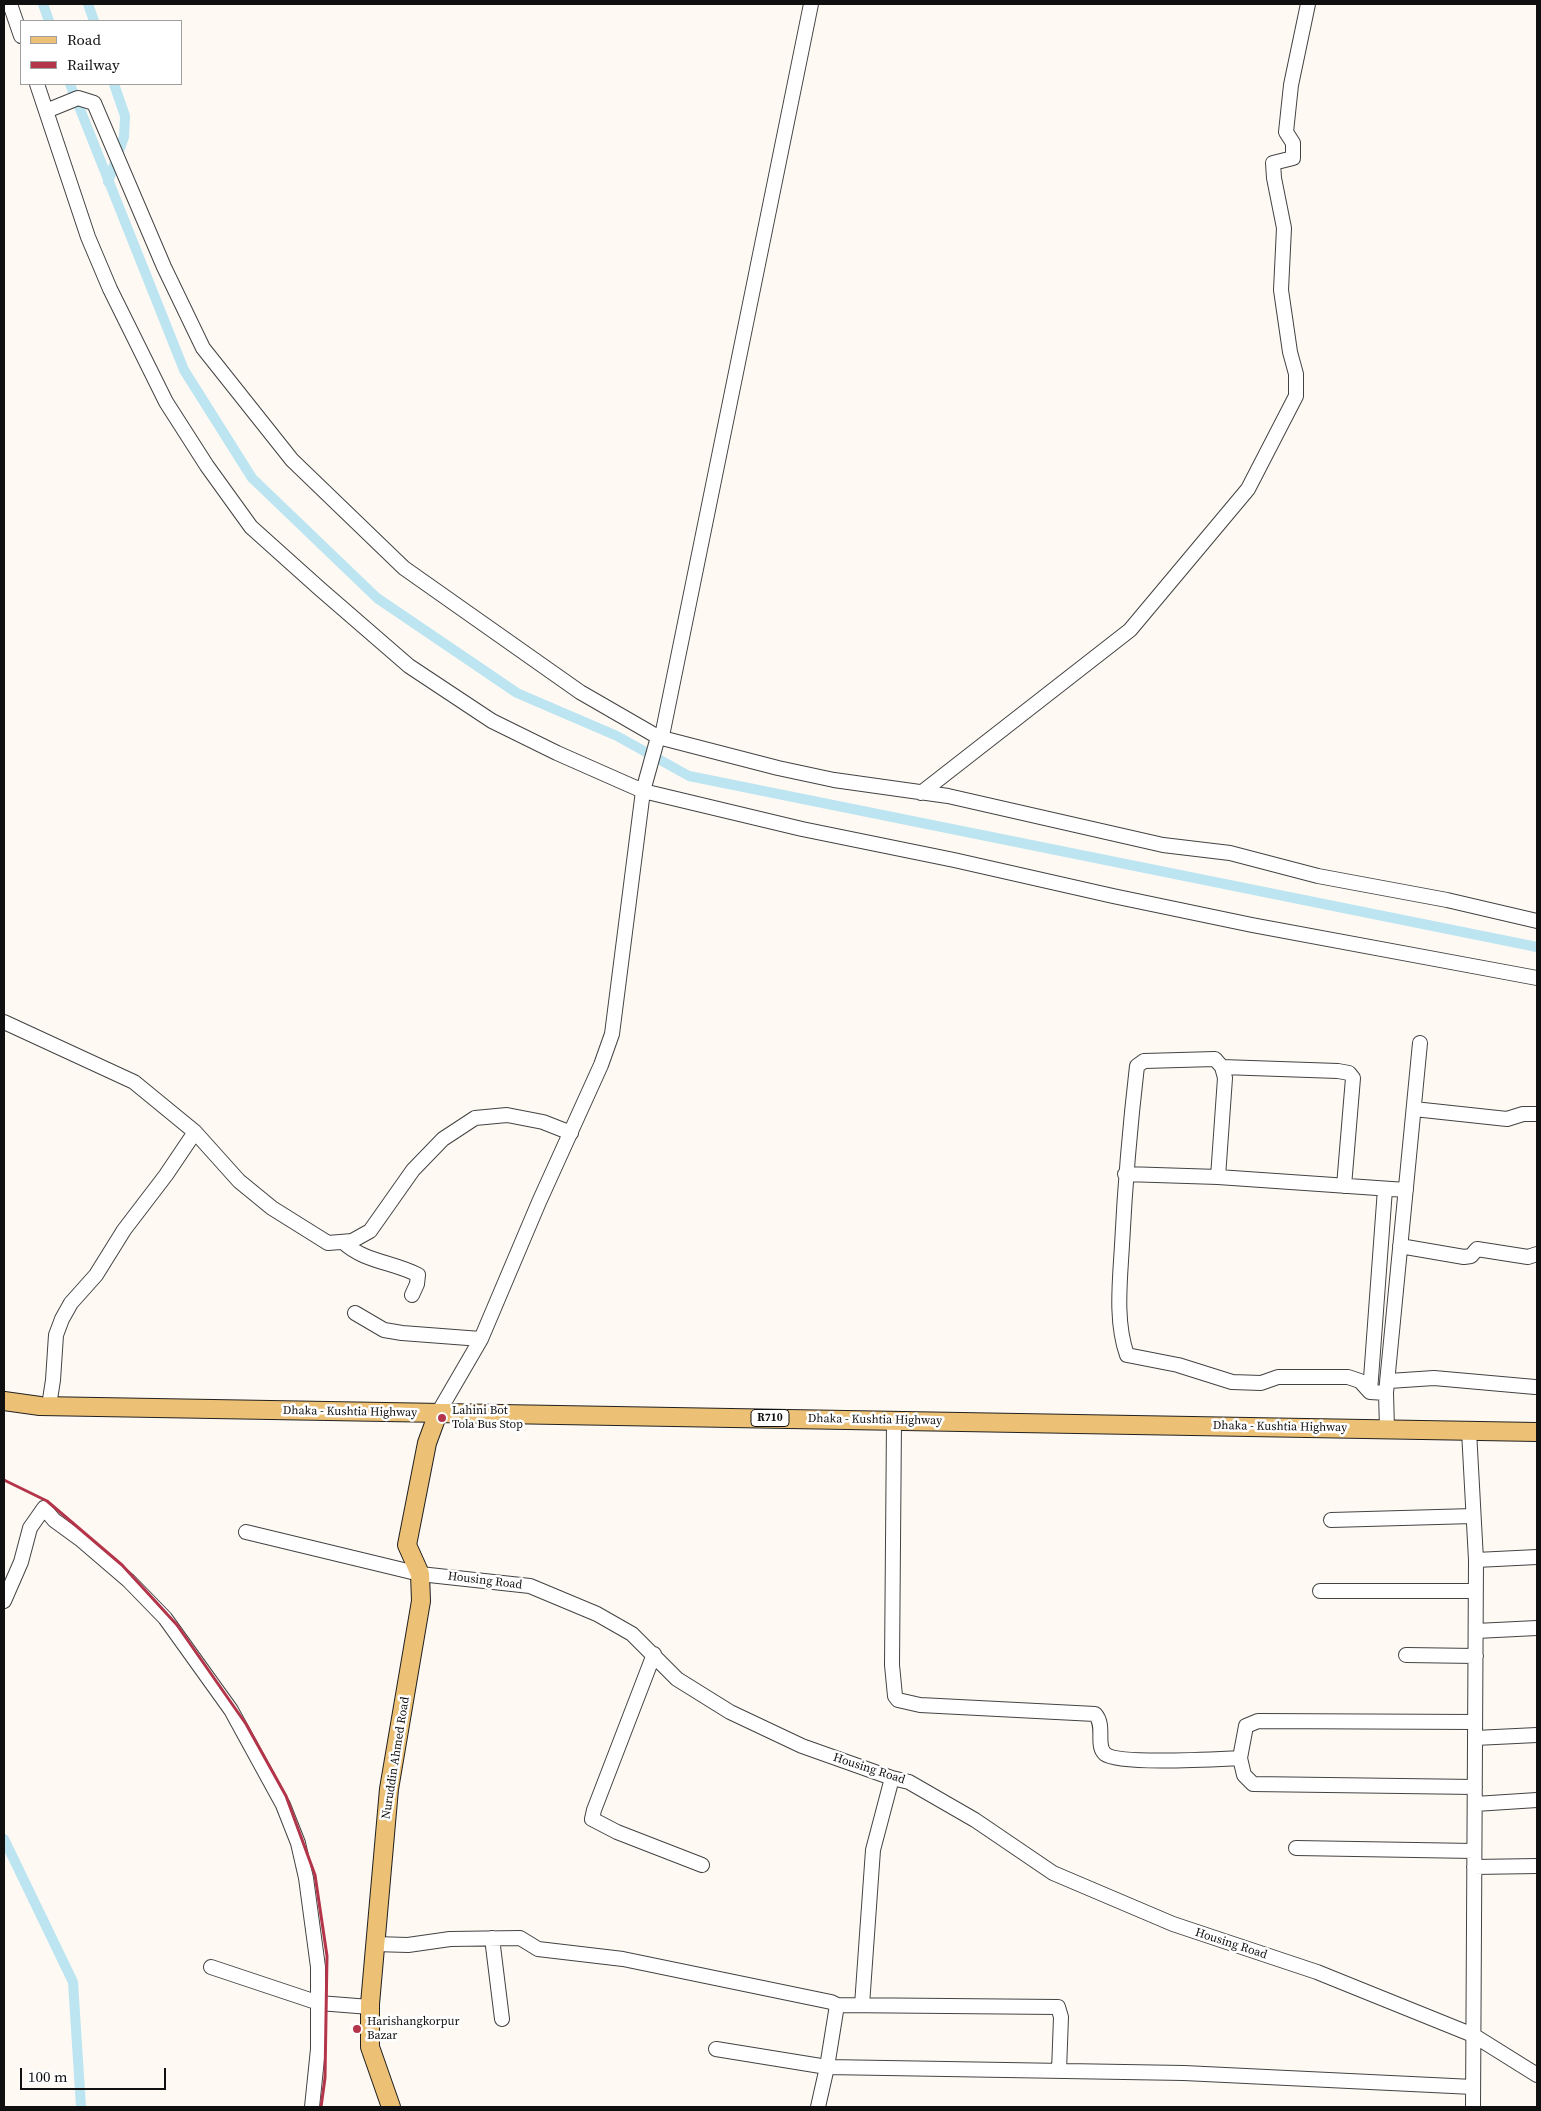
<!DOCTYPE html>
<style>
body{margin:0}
#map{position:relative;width:1541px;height:2111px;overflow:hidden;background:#fefaf3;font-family:"Source Serif 4",serif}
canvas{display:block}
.frame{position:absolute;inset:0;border:5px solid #101010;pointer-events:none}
.legend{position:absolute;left:20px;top:20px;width:162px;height:65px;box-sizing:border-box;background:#fff;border:1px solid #9f9f9f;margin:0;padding:6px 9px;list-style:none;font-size:15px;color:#101010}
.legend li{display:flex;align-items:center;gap:10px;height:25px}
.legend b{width:25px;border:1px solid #9f9f9f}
.scale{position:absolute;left:20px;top:2068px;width:146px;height:22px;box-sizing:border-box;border:2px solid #101010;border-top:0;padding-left:6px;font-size:15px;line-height:18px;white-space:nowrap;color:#101010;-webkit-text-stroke:4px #fff;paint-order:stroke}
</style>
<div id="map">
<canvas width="1541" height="2111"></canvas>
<div class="frame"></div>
<ul class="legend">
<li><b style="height:6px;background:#ecc075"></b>Road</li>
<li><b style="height:6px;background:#b4344a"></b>Railway</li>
</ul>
<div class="scale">100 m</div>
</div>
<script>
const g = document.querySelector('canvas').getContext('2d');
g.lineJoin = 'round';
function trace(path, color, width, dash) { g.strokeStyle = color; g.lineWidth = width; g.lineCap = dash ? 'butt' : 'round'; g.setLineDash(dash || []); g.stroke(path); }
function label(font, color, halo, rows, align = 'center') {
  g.font = font + ' "Source Serif 4",serif'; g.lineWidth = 5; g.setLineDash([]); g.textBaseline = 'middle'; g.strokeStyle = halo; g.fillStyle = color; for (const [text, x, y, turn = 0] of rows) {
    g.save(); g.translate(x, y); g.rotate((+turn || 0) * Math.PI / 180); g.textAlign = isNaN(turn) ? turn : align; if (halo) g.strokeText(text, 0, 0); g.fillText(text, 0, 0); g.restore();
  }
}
trace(new Path2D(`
 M 43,4 L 49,21
 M 88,4 L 94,21
 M 70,84 L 184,370 L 252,478 L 377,598 L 517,693 L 617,736 L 689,776 L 1537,947
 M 108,182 L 124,137 L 125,116 L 114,84
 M 4,1839 L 73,1982 L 81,2107`), '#bce4f1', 10);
const minor = new Path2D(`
 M 10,4 L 21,36
 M 37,84 L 88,237 L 110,289 L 166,402 L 207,466 L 251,527 L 319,588 L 409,666 L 492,721 L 557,753 L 643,791 L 802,829 L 954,860 L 1113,896 L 1252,925 L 1537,978
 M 46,111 L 78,98 L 94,103 L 164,267 L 203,348 L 292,460 L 404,568 L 580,692 L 658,737 L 778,768 L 834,780 L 948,796 L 1163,845 L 1230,853 L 1318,876 L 1447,900 L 1537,921
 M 921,793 L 1130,630 L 1248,489 L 1296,396 L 1296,374 L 1290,352 L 1281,290 L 1284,228 L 1274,178 L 1273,163 L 1293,158 L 1293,143 L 1286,132 L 1291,85 L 1308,4
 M 4,1022 L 134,1082 L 195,1132 L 239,1181 L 272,1208 L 328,1243 L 352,1241 L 370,1231 L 413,1170 L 443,1139 L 475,1118 L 507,1115 L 543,1122 L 571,1133
 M 1222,1067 L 1338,1071 L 1349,1073 L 1353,1078 L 1344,1186
 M 1414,1109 L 1507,1119 L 1523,1114 L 1537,1114
 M 1125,1174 L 1218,1177 L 1406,1190
 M 1218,1177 L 1225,1078 L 1222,1067 L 1215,1059 L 1144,1061 L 1137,1066 C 1130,1126 1125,1185 1122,1245 C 1120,1281 1115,1321 1127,1355 L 1178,1365 L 1232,1382 L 1261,1383 L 1278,1377 L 1348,1377 L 1360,1381 L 1370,1392 L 1386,1393
 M 343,1242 C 364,1262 394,1262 418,1275 L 417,1284 L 412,1295
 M 1400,1246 L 1464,1257 L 1471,1256 L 1477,1249 L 1528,1257 L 1537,1254
 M 355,1313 L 384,1330 L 402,1333 L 481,1339
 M 1389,1381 L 1434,1378 L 1535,1387
 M 1370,1392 L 1385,1189
 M 49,1406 L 53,1380 L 56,1335 L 62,1319 L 71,1303 L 96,1275 L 124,1230 L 166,1175 L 195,1132
 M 438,1413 L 481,1339 L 539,1202 L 601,1065 L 612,1034 L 643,791 L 658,737 L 663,731 L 811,4
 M 894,1421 L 892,1665 L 895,1696 L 898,1700 L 920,1705 L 1095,1714 C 1106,1726 1095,1745 1105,1754 C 1119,1765 1217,1759 1240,1758
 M 1387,1429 L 1386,1393 L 1420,1043
 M 1469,1431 L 1476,1560 L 1473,2107
 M 1331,1520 L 1473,1516
 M 246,1532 L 420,1574 L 530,1586 L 597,1614 L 632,1634 L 677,1679 L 730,1712 L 802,1746 L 892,1778 L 909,1782 L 975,1820 L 1053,1873 L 1173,1924 L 1317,1972 L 1473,2035 L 1537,2075
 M 1476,1560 L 1537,1557
 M 1320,1591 L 1476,1591
 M 4,1601 L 21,1562 L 30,1528 L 44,1508 L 54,1520 L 80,1539 L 129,1581 L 165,1618 L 231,1710 L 283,1805 L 298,1843 L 306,1878 L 318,1967 L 318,2049 L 312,2107
 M 1476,1631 L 1537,1628
 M 654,1654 L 594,1810 L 592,1819 L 617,1832 L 702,1865
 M 1406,1655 L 1476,1656
 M 1475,1738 L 1537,1735
 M 1475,1787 L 1253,1784 L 1244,1775 L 1240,1758 L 1246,1726 L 1258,1721 L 1475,1722
 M 1475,1804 L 1537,1800
 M 1296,1848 L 1474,1851
 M 1474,1867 L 1537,1866
 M 492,1938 L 502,2019
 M 374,1944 L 408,1945 L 450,1939 L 520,1938 L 538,1949 L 623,1959 L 831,2002 L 837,2005 L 1058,2007 L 1061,2017 L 1059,2071
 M 211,1967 L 319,2003 L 370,2007
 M 862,2005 L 873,1850 L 892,1778
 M 716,2049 L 827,2067 L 1184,2073 L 1473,2087
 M 818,2107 L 827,2067 L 837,2005`);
const major = new Path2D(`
 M 4,1401 L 40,1406 L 1537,1432
 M 391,2107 L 370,2047 L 370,2004 L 389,1789 L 421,1601 L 420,1574 L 407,1545 L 427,1443 L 438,1413`);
trace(minor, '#434343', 16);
trace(major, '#212121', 20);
trace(minor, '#fff', 14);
trace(major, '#ecc075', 18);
trace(new Path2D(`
 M 4,1480 L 47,1501 L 122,1565 L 177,1625 L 246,1724 L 286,1796 L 315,1875 L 327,1956 L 325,2078 L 321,2107`), '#b4344a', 3);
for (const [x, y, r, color] of [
 [442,1418,5,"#b4344a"],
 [357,2029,5,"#b4344a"]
]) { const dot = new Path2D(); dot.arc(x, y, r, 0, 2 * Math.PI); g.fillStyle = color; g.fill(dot); trace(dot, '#fff', 2); }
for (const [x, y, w] of [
 [770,1418,38]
]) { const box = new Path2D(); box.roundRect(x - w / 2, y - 8.5, w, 17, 4); g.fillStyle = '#fff'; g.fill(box); trace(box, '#101010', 1); }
label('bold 11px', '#101010', null, [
 ["R710",770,1418]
]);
label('12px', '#101010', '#fff', [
 ["Lahini Bot",452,1411],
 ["Tola Bus Stop",452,1425],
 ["Harishangkorpur",367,2022],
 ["Bazar",367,2036]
], 'left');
label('12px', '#101010', '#fff', [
 ["Dhaka - Kushtia Highway",350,1412,1],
 ["Dhaka - Kushtia Highway",875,1420,1],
 ["Dhaka - Kushtia Highway",1280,1427,1],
 ["Housing Road",485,1581,7],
 ["Nuruddin Ahmed Road",396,1758,-81],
 ["Housing Road",869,1769,18],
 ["Housing Road",1231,1944,18]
]);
</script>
